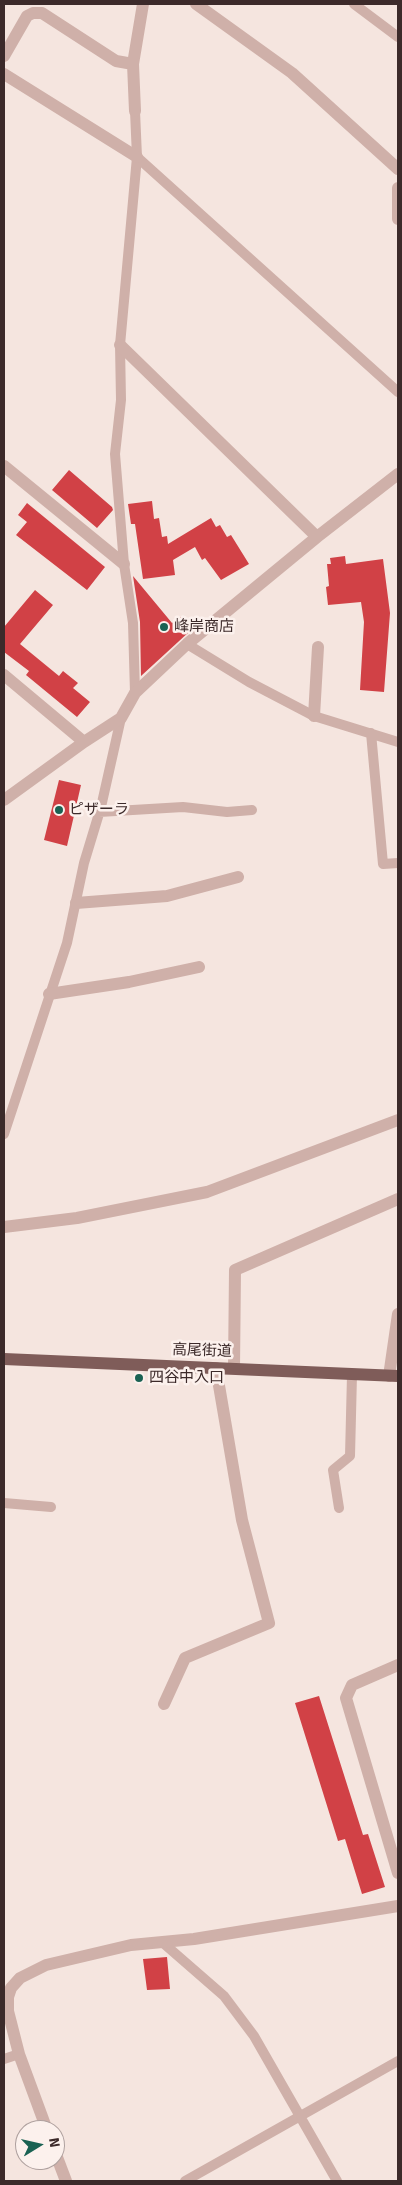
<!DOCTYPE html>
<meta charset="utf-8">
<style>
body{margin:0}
#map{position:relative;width:402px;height:2185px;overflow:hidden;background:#f5e5df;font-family:Signika,sans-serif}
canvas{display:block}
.frame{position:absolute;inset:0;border:5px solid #3c2a2a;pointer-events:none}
.north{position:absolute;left:15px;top:2120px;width:50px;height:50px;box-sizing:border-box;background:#fcf1ed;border:1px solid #afa19f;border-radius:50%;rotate:81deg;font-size:14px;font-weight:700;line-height:20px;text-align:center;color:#3c2a2a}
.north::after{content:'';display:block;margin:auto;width:18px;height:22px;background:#1a6253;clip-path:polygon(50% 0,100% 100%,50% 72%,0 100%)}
</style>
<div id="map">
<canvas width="402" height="2185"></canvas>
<div class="frame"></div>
<div class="north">N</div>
</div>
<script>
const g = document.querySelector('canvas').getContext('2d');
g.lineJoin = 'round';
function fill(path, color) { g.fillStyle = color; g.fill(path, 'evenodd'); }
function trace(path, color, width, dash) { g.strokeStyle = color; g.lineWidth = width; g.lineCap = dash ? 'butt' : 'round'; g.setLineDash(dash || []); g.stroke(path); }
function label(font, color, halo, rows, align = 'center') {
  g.font = font + ' Signika,"Noto Sans JP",sans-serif'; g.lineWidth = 5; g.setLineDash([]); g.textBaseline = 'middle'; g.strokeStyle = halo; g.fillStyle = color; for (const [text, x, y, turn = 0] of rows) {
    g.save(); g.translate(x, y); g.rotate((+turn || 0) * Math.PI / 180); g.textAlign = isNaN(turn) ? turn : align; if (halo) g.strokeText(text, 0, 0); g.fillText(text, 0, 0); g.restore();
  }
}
fill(new Path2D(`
 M 69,470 L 112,507 L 113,510 L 97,528 L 52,490 Z
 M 152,501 L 154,519 L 159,518 L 162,537 L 167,536 L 168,544 L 211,518 L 216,527 L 220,525 L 227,537 L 231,535 L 249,564 L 221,580 L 205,558 L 202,560 L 195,547 L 173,560 L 175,575 L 143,579 L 135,524 L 131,524 L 128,504 Z
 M 27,503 L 105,567 L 87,590 L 16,535 L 27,522 L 18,515 Z
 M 345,556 L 346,564 L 383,559 L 390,613 L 384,692 L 360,690 L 364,622 L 361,602 L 328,605 L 326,587 L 329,586 L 327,564 L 331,564 L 330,558 Z
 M 133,576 L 172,623 L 181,617 L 190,631 L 141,676 L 140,622 Z
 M 35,590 L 53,605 L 20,644 L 59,676 L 63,671 L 78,683 L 73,688 L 90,702 L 77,717 L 26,675 L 29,671 L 4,652 L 4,627 Z
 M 59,780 L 81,785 L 67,846 L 44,840 Z
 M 319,1696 L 363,1835 L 368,1834 L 385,1887 L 362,1894 L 345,1839 L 338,1841 L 295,1703 Z
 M 167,1957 L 170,1989 L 147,1990 L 143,1959 Z`), '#d14146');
trace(new Path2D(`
 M 354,4 L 398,37
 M 137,157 L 398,392
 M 187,644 L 249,682 L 314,716 L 398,742
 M 135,693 L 133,623 L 124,564 L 115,454 L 121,400 L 120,345 L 137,157 L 135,111
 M 371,733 L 383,864 L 398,863
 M 99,812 L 183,807 L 227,812 L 252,810
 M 4,1134 L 67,943 L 84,863 L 101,807 L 121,718
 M 4,1503 L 51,1507
 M 339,1508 L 333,1470 L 350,1456 L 352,1375
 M 162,1942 L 224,1996 L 254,2036 L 337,2181
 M 4,2059 L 19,2054
 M 185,2181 L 398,2061`), '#cfb0a9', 10);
trace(new Path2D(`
 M 196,4 L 292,73 L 398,169
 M 4,56 L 27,16 L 33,13 L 42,13 L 116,61 L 133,64
 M 4,74 L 137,157
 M 135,111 L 133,64 L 143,4
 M 398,188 L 398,219
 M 120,345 L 317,537
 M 4,466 L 124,564
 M 4,675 L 84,742
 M 314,716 L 318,647
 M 4,800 L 84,742 L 121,718 L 135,693 L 187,644 L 317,537 L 398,474
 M 76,903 L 167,896 L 238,877
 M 49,994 L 129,982 L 199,967
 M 4,1227 L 77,1218 L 207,1192 L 398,1120
 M 234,1368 L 235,1270 L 398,1199
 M 389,1376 L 398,1314
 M 398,1665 L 352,1685 L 346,1698 L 398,1873
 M 164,1704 L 185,1658 L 269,1623 L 242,1520 L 216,1368
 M 47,2130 L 19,2054 L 8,2011 L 8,1997 L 11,1988 L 20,1978 L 46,1965 L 131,1945 L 194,1939 L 398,1906
 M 55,2152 L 66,2181`), '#cfb0a9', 12);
trace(new Path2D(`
 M 4,1359 L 398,1376`), '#7f5c59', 12);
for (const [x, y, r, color] of [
 [164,627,5,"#1a6253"],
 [59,810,5,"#1a6253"],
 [139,1378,5,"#1a6253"]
]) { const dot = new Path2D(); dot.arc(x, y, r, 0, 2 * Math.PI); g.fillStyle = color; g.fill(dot); trace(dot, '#fcf1ed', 2); }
label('15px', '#3c2a2a', '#fcf1ed', [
 ["峰岸商店",174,627],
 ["ピザーラ",69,810],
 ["四谷中入口",149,1378]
], 'left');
label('15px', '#3c2a2a', '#fcf1ed', [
 ["高尾街道",202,1351,2]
]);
</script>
